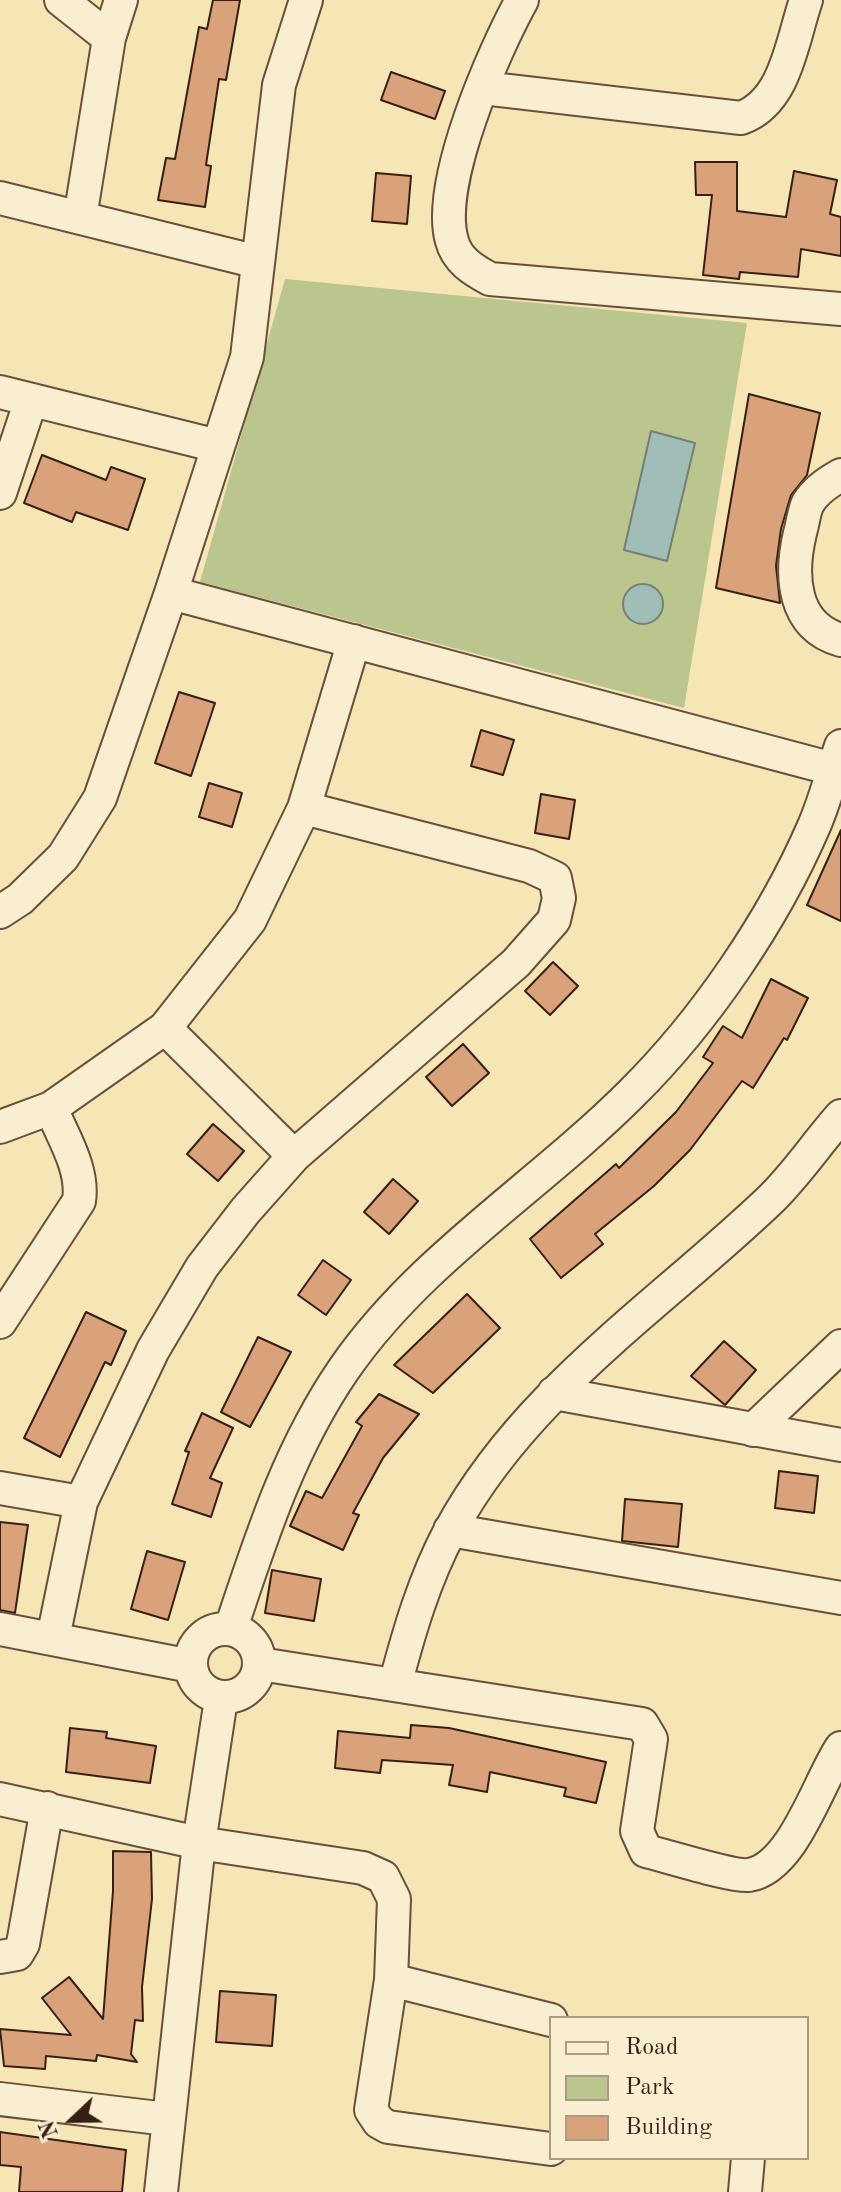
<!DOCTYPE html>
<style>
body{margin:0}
#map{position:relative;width:841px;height:2192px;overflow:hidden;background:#f6e5b5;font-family:"Old Standard TT",serif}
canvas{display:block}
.legend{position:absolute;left:549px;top:2016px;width:260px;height:144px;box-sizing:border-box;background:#f9eecf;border:2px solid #ac9b84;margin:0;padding:10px 14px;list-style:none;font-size:24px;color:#381f13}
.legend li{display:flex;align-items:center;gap:16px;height:40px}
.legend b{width:40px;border:2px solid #ac9b84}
.north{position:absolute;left:32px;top:2080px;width:80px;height:80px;-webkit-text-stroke:6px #f9eecf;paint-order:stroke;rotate:248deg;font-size:22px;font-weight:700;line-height:32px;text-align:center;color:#381f13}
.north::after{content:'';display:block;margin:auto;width:28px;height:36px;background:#381f13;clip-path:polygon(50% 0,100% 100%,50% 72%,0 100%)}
</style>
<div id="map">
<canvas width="841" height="2192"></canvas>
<ul class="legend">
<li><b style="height:10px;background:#f9eecf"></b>Road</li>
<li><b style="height:22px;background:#bbc58e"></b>Park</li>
<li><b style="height:22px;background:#d9a27a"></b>Building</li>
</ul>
<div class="north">N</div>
</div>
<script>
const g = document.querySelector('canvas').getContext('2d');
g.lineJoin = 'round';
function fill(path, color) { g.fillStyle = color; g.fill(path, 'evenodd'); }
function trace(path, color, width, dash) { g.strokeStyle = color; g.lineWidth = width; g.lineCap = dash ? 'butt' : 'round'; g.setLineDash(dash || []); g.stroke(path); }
fill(new Path2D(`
 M 285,279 L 747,323 L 684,708 L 200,582 Z`), '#bbc58e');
const water = new Path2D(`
 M 651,431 L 695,443 L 667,561 L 624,550 Z
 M623 604a20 20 0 1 1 40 0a20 20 0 1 1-40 0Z`);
fill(water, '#a0bdb7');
trace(water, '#767e75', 2);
const building = new Path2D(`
 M 213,0 L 240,0 L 226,80 L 219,79 L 206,165 L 211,166 L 205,207 L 158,200 L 166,158 L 175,159 L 199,27 L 207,29 Z
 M 391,72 L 445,91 L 435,119 L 381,100 Z
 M 695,162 L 737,162 L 737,211 L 786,217 L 794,171 L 837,180 L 830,214 L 841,217 L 841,256 L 801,249 L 798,277 L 740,272 L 739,279 L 703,275 L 712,195 L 696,195 Z
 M 376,173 L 411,176 L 407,224 L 372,221 Z
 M 749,394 L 820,413 L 807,475 L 791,495 L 781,529 L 776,566 L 780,603 L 716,588 Z
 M 42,455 L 106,480 L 111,467 L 145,479 L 128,530 L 76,512 L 72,522 L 24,503 Z
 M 179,692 L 215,703 L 191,776 L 155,763 Z
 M 481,730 L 514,740 L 503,775 L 471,766 Z
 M 209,783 L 242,793 L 232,827 L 199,817 Z
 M 541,794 L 575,800 L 569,839 L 535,833 Z
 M 841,830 L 841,921 L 807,905 Z
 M 553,962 L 578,986 L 550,1015 L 525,991 Z
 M 771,979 L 808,998 L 787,1040 L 784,1038 L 753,1088 L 742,1081 L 690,1150 L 654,1186 L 595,1234 L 603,1244 L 561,1278 L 530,1239 L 616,1164 L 619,1168 L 676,1112 L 713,1063 L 703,1057 L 723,1026 L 742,1038 Z
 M 463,1044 L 489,1073 L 452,1106 L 426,1077 Z
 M 213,1124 L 244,1151 L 218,1181 L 187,1154 Z
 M 393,1179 L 418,1201 L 389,1234 L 364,1212 Z
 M 323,1260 L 351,1280 L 326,1315 L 298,1295 Z
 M 467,1294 L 500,1328 L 433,1393 L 394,1365 Z
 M 86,1312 L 126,1331 L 111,1365 L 105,1362 L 60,1457 L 24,1438 Z
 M 258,1337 L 291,1352 L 250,1427 L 221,1412 Z
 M 724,1341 L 756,1370 L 725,1405 L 691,1376 Z
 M 379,1394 L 419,1414 L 383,1458 L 353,1513 L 359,1515 L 343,1550 L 290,1526 L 306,1491 L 322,1498 L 362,1426 L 356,1422 Z
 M 202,1413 L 233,1428 L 210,1478 L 222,1483 L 211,1517 L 172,1504 L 189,1452 L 185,1451 Z
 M 779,1471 L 818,1476 L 814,1513 L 775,1508 Z
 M 625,1499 L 682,1504 L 678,1547 L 622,1541 Z
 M 0,1522 L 28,1525 L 15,1613 L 0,1610 Z
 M 147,1551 L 185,1562 L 168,1620 L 131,1609 Z
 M 272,1570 L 321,1579 L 314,1621 L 265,1613 Z
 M 411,1725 L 449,1728 L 606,1762 L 596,1803 L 564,1796 L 566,1788 L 490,1772 L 487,1792 L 449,1785 L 453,1765 L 382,1760 L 380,1773 L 335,1768 L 338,1731 L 410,1738 Z
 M 70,1728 L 107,1732 L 106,1738 L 156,1746 L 150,1783 L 66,1772 Z
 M 113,1851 L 151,1852 L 152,1899 L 142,1987 L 143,2021 L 135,2020 L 131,2054 L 137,2062 L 97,2055 L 96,2061 L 46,2056 L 45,2069 L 4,2066 L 0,2029 L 71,2035 L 42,1998 L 69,1977 L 103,2019 L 113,1891 Z
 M 220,1991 L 276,1995 L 272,2046 L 216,2042 Z
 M 0,2132 L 126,2150 L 122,2192 L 19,2192 L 21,2167 L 0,2165 Z`);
fill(building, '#d9a27a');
trace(building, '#381f13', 2);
const minor = new Path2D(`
 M 61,0 L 109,38
 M 522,0 C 494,51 435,184 452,241 C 457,260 473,270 490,279 L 841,309
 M 483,88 L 741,118 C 786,102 792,41 806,0
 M 0,198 L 258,262
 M 80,218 L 109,38 L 121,0
 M 0,392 L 218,446
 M 841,475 C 828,482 816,490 808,503 C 804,511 803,523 800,533 C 790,575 792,626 841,640
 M 0,493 L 31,400
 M 171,593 L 841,771
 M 0,912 L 20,899 L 63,857 L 100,798 L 171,593 L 247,357 L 279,85 L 306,0
 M 165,1028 L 294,1156
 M 0,1127 L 51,1108 L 165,1028 L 250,920 L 304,808 L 354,641
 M 0,1322 L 79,1201 C 84,1169 63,1137 51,1108
 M 554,1393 L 841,1445
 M 753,1430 L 841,1346
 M 0,1488 L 81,1502
 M 450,1530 L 841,1598
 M 231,1628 C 261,1538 289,1449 344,1369 C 420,1259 537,1188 631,1094 C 704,1022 773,921 814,826 C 825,801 832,773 841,746
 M 0,1629 L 191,1666
 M191 1663a34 34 0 1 1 68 0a34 34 0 1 1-68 0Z
 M 53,1638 L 81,1502 L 153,1350 L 202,1267 L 246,1210 L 294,1156 L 516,963 L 554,920 L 559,898 L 555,878 L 529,866 L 304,808
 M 260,1664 L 642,1724 L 651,1739 L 637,1831 L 646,1851 C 667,1856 733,1877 749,1875 C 793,1868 818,1783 841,1748
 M 395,1685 C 409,1632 424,1580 450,1531 C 524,1393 659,1306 770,1200 C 796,1175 817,1143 841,1116
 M 0,1799 L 199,1843 L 363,1868 L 383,1877 L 394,1899 L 391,1980 L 371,2110 L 379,2122 L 388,2127 L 551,2149
 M 0,1957 L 17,1954 L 23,1944 L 47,1808
 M 391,1980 L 551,2020
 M 0,2099 L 167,2119
 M 161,2192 L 199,1843 L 221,1699
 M 745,2192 L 748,2158`);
trace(minor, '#68503c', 36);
trace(minor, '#f9eecf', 32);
</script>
